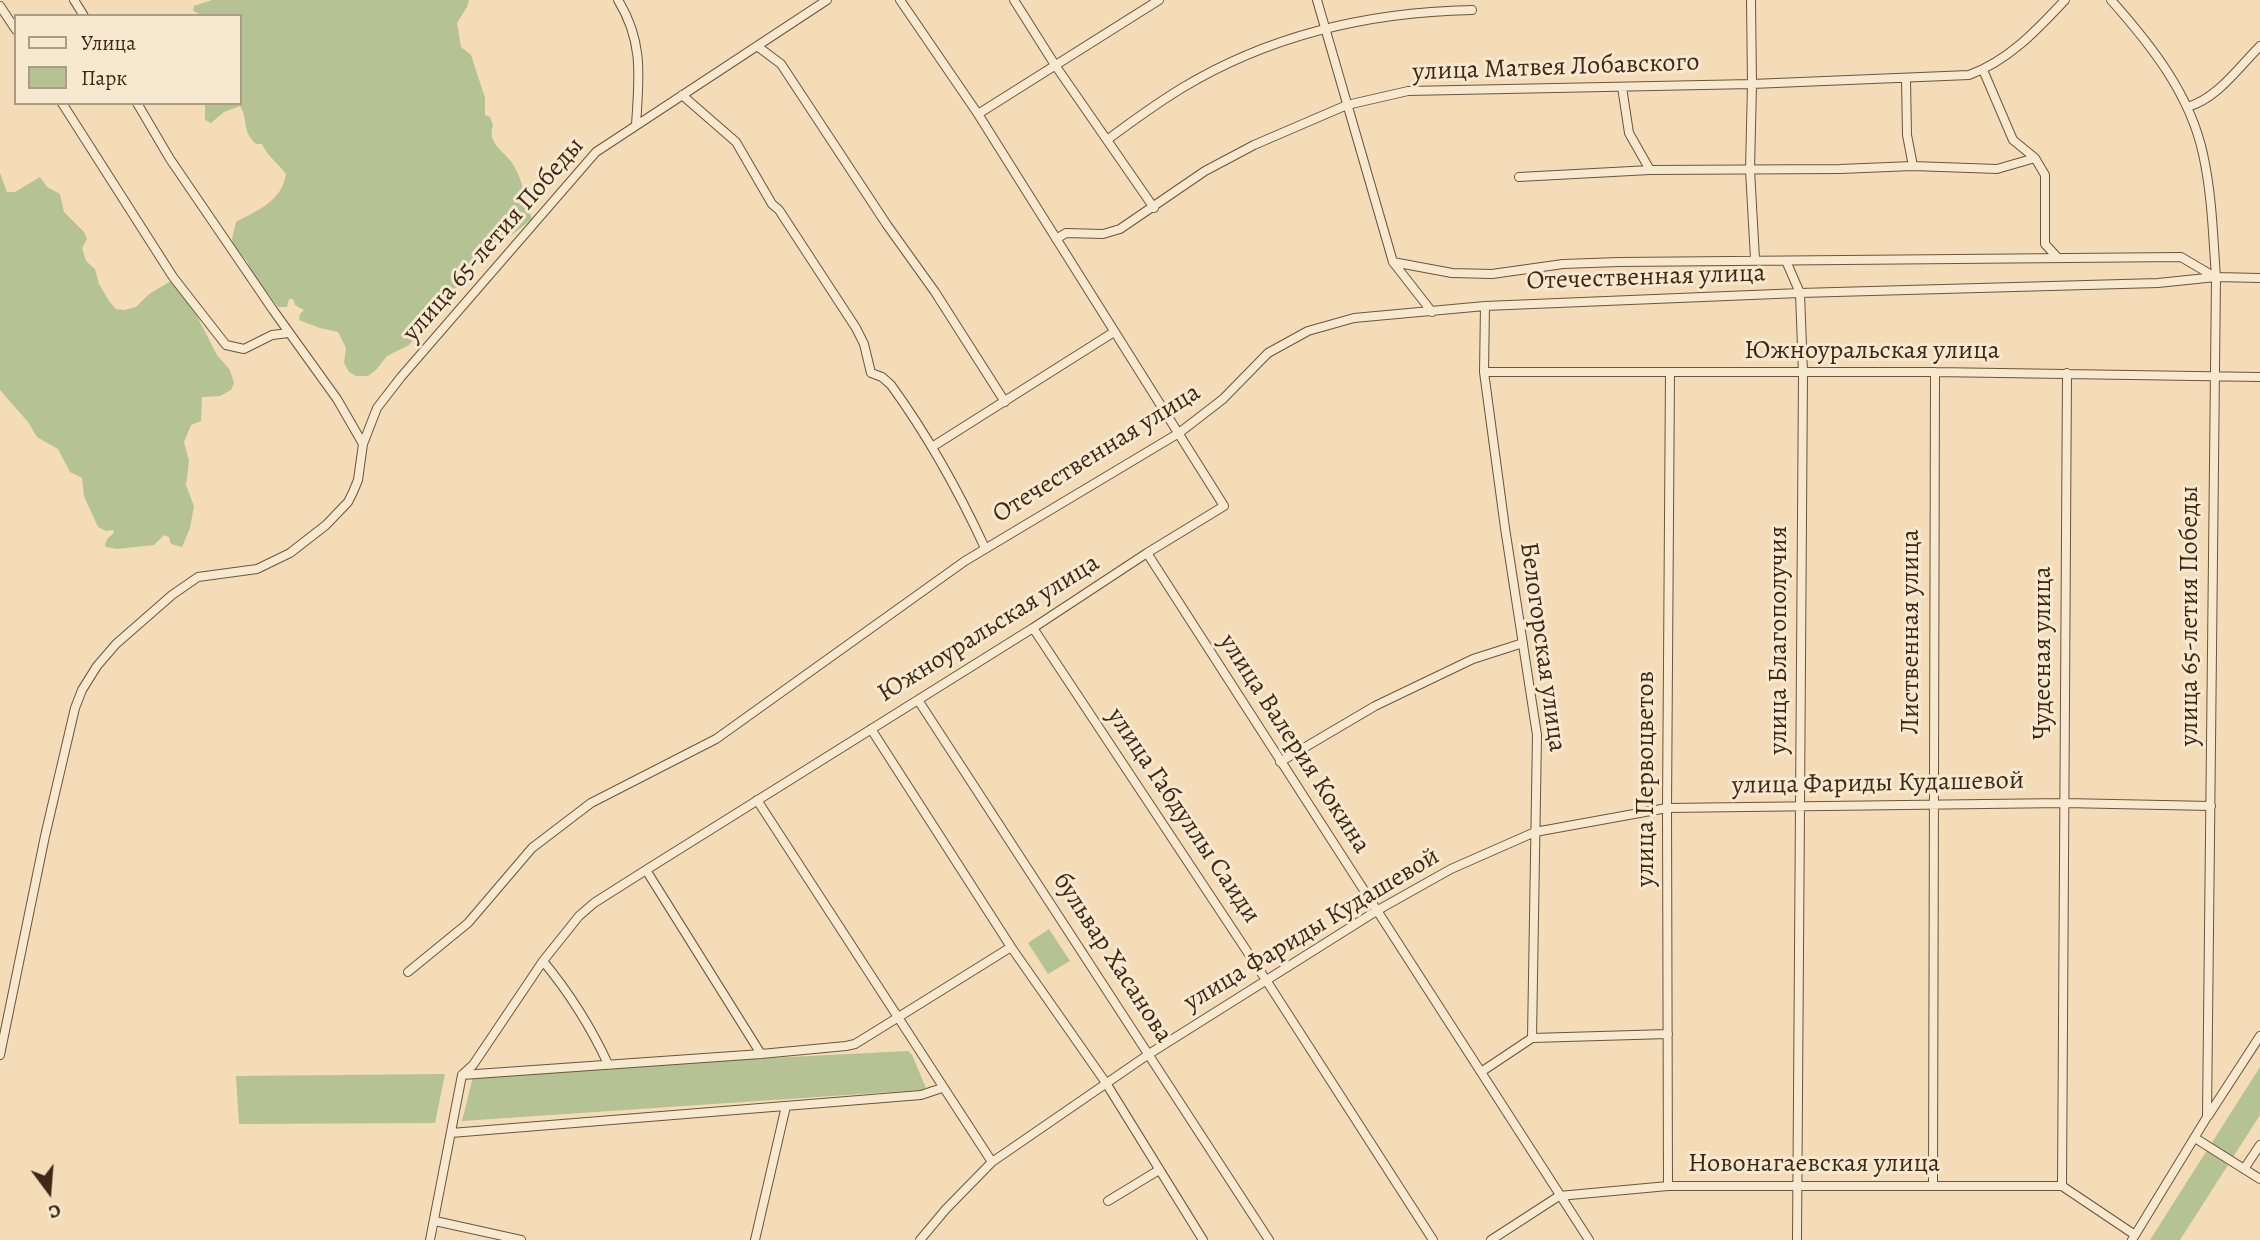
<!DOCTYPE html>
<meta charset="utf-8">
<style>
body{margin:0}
#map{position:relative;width:2260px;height:1240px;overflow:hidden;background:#f3dcb7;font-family:Alegreya,serif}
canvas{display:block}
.legend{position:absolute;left:14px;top:14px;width:228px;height:91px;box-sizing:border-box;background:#f7e8d0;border:2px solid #ad9b86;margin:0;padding:9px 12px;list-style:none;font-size:21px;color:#3e2816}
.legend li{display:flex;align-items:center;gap:14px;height:35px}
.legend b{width:35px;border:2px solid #ad9b86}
.north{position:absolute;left:14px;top:1156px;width:70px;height:70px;-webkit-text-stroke:5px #f7e8d0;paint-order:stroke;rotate:164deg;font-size:19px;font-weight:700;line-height:28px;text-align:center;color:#3e2816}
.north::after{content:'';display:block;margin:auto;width:24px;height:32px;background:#3e2816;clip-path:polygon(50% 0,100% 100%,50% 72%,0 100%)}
</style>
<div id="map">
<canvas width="2260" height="1240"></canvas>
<ul class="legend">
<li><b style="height:9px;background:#f7e8d0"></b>Улица</li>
<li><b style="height:19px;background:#b5c293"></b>Парк</li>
</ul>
<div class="north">С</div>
</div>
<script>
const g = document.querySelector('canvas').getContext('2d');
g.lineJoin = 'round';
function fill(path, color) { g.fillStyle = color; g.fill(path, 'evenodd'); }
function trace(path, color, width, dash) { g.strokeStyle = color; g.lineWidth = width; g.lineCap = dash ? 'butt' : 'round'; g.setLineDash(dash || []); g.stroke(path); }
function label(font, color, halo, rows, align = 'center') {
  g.font = font + ' Alegreya,serif'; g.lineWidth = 6; g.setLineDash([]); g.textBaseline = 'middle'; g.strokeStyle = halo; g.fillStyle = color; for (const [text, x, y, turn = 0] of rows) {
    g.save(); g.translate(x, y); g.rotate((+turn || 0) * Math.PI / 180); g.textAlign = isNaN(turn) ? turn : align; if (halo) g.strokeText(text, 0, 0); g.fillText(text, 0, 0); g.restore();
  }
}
fill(new Path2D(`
 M 212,0 L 469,0 L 467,7 L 457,23 L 461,47 L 471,55 L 485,98 L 485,115 L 490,117 L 493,125 C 486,145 507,152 514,166 C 523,181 526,202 532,219 L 505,240 L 492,243 L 483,251 L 448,300 L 409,345 L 387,356 L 376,370 L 368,376 L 356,376 L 349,372 L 344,363 L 346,348 L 338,332 L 320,328 L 299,320 L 300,314 L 304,310 L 295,305 L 293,299 L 289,299 L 287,307 L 278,307 L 253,275 L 247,261 L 234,247 L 232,239 L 236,222 C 258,210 282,201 286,174 C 278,163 268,157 262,144 L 256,144 C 241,130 249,121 240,106 L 224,112 L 211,123 L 205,120 L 205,103 L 240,103 L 240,16 C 225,16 204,20 193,10 L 194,6 Z
 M 0,173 L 7,192 L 15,192 L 40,177 L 47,187 L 60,194 L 64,212 L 84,232 L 87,239 L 82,248 L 86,261 L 95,269 L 99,284 L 109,301 L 116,309 L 124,310 L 136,307 L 149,294 L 171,281 L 188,299 L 217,355 L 230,370 L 234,383 L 231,390 L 220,396 L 202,397 L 201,421 L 191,425 L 184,442 L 189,461 L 186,485 L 194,506 L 190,528 L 182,547 L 171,544 L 169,537 L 164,535 L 154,545 L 117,549 L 106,547 L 105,544 L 108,538 L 114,533 L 113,530 L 106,531 L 98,527 L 84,496 L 82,478 L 70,472 L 58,449 L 37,437 L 28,422 L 0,390 Z
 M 1049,929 L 1070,961 L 1048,974 L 1028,943 Z
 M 908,1051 L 912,1055 L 926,1088 L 921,1090 L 462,1121 L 474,1073 Z
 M 2260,1067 L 2260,1115 L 2180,1240 L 2150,1240 Z
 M 445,1074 L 435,1123 L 239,1124 L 236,1076 Z`), '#b5c293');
const minor = new Path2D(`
 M 74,0 L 84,16
 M 618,0 C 644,42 639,78 636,125
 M 1014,0 L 1055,65 L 1154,208
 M 1317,0 L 1393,262 L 1432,312
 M 1751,0 L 1752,84 L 1750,170 L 1755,259
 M 2111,0 C 2151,45 2190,94 2203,154 C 2212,194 2213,236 2216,277 L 2207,1117 L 2132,1240
 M 0,6 L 16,30
 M 757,46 L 781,64 L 887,225 L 935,292 L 1005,402
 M 1983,70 L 2013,140 L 2035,158
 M 1906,79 L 1907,135 L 1913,166
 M 1622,87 L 1629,133 L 1650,170 L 1840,169 L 1913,166 L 1997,169 L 2035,158 L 2045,175 L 2045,244 L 2057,257
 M 682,95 L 736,142 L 772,204 L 779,210 L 856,328 L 864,344 L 871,373 L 882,377 L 891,385 C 928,436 959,492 985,548
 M 62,103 L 173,277 L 226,345 L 244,349 L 272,335 L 289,333
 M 2187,107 C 2217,99 2239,67 2260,46
 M 978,114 L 1159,0
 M 1107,140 C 1131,122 1156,104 1182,88 C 1270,35 1370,12 1472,10
 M 1519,177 L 1650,170
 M 1056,239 L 1066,233 L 1103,234 L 1120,229 L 1205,171 L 1254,145 L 1347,105 L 1408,91 L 1752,84 L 1969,75 C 2008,61 2037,30 2065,0
 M 1786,261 L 1800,293 L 1803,373 L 1797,1240
 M 1393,262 L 1452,273 L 1492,274 L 1563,264 L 1619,262 L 2181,257 L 2215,277
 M 1485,306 L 1484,372 L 1505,528 L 1537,735 L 1532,1038
 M 1484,372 L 1935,372 L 2260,377
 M 363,444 L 377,408 L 401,377 L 596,152 L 827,0
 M 932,447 L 1114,332
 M 1147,553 L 1589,1240
 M 1033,628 L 1266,980 L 1433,1240
 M 918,700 L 1269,1240
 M 871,729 L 1011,947 L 1106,1083 L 1203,1240
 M 1280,762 L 1375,706 L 1473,659 L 1523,643
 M 757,800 L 992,1162
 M 646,870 L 761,1054
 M 543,961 C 571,995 590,1025 608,1064
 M 408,972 L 468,923 L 532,848 L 591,803 L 716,739 L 965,561 L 1179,433 L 1223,399 L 1268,353 L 1308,331 L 1354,318 L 1485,306 L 1800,293 L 2158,283 L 2216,277 L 2260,278
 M 0,1055 L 45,836 L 75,708 L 82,690 L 97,666 L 116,644 L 172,595 L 198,577 L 257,569 L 290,553 L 326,525 L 348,502 L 353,492 L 358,480 L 363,444 L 337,399 L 273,310 L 170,159 L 137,103
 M 1481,1072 L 1532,1038 L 1668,1034
 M 462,1075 L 761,1054 L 846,1046 L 855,1044 L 897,1018 L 1011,947
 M 2208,1116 L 2260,1036
 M 451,1133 L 921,1095 L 942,1088
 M 2195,1138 L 2260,1179
 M 2244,1169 L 2260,1145
 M 1668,1186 L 1667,808 L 1670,372
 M 1933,1186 L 1935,372
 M 2062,1186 L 2067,373
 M 1108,1201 L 1159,1170
 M 435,1221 L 521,1240
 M 430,1240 L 462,1075 L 473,1065 L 543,961 L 579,916 L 594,903 L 646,870 L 1033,628 L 1147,553 L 1224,506 L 978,114 L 900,0
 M 755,1240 L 786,1106
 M 920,1240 L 946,1209 L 992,1162 L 1149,1054 L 1378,910 L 1451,869 L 1535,832 L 1667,808 L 2064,803 L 2211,806
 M 1491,1240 L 1559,1196 L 1668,1186 L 2062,1186 L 2135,1235`);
trace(minor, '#6b553e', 10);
trace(minor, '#f7e8d0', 8);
label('26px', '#3e2816', '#f7e8d0', [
 ["улица Матвея Лобавского",1556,68,-2],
 ["улица 65-летия Победы",494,240,-49],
 ["Отечественная улица",1646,278,-2],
 ["Южноуральская улица",1872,352],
 ["Отечественная улица",1097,454,-32],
 ["улица 65-летия Победы",2191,616,-90],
 ["Южноуральская улица",989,629,-32],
 ["Лиственная улица",1912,632,-90],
 ["улица Благополучия",1780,640,-90],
 ["Белогорская улица",1542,647,82],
 ["Чудесная улица",2044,653,-90],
 ["улица Валерия Кокина",1294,744,57],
 ["улица Первоцветов",1647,779,-90],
 ["улица Фариды Кудашевой",1878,784,-1],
 ["улица Габдуллы Саиди",1183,816,56],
 ["улица Фариды Кудашевой",1312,930,-31],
 ["бульвар Хасанова",1112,958,57],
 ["Новонагаевская улица",1814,1165]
]);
</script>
